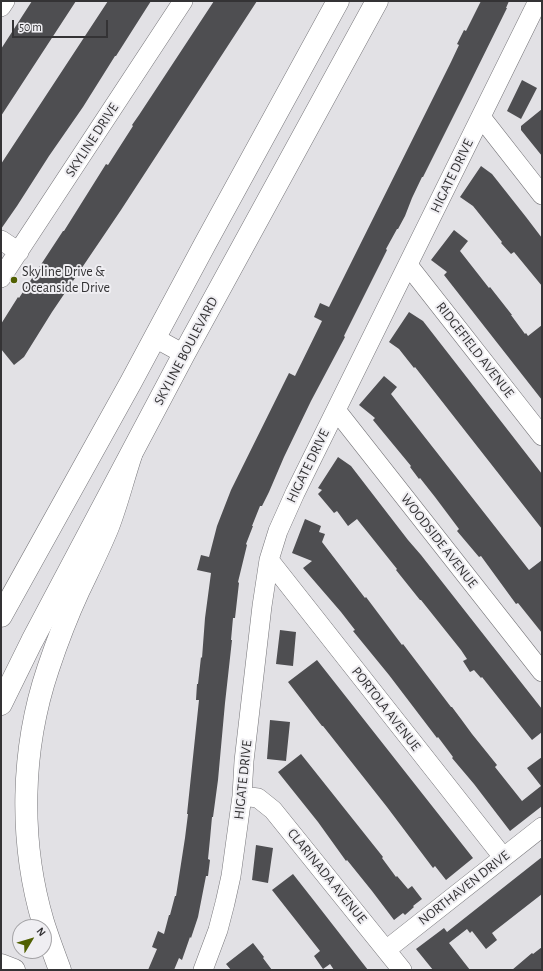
<!DOCTYPE html>
<style>
body{margin:0}
#map{position:relative;width:543px;height:971px;overflow:hidden;background:#e2e1e5;font-family:"Alegreya Sans",sans-serif}
canvas{display:block}
.frame{position:absolute;inset:0;border:2px solid #343335;pointer-events:none}
.north{position:absolute;left:12px;top:919px;width:40px;height:40px;box-sizing:border-box;background:#efeef2;border:1px solid #a4a3a6;border-radius:50%;rotate:52deg;font-size:11px;font-weight:700;line-height:16px;text-align:center;color:#343335}
.north::after{content:'';display:block;margin:auto;width:14px;height:18px;background:#516002;clip-path:polygon(50% 0,100% 100%,50% 72%,0 100%)}
.scale{position:absolute;left:12px;top:20px;width:96px;height:18px;box-sizing:border-box;border:2px solid #343335;border-top:0;padding-left:5px;font-size:12px;line-height:14px;white-space:nowrap;color:#343335;-webkit-text-stroke:3px #efeef2;paint-order:stroke}
</style>
<div id="map">
<canvas width="543" height="971"></canvas>
<div class="frame"></div>
<div class="north">N</div>
<div class="scale">50 m</div>
</div>
<script>
const g = document.querySelector('canvas').getContext('2d');
g.lineJoin = 'round';
function fill(path, color) { g.fillStyle = color; g.fill(path, 'evenodd'); }
function trace(path, color, width, dash) { g.strokeStyle = color; g.lineWidth = width; g.lineCap = dash ? 'butt' : 'round'; g.setLineDash(dash || []); g.stroke(path); }
function label(font, color, halo, rows, align = 'center') {
  g.font = font + ' "Alegreya Sans",sans-serif'; g.lineWidth = 4; g.setLineDash([]); g.textBaseline = 'middle'; g.strokeStyle = halo; g.fillStyle = color; for (const [text, x, y, turn = 0] of rows) {
    g.save(); g.translate(x, y); g.rotate((+turn || 0) * Math.PI / 180); g.textAlign = isNaN(turn) ? turn : align; if (halo) g.strokeText(text, 0, 0); g.fillText(text, 0, 0); g.restore();
  }
}
fill(new Path2D(`
 M 32,1 L 76,1 L 1,116 L 1,49 Z
 M 108,1 L 151,1 L 116,56 L 115,56 L 83,107 L 49,156 L 17,206 L 1,229 L 1,164 Z
 M 214,1 L 257,1 L 121,210 L 52,312 L 24,357 L 14,365 L 1,349 L 1,324 L 18,297 L 19,298 L 63,231 L 64,231 L 106,164 L 108,165 L 133,126 L 132,125 L 139,115 Z
 M 481,1 L 509,1 L 506,8 L 507,8 L 466,91 L 423,177 L 422,177 L 412,198 L 405,216 L 398,229 L 397,229 L 386,249 L 387,250 L 344,336 L 345,337 L 311,401 L 284,457 L 269,492 L 262,506 L 260,506 L 252,526 L 253,526 L 246,544 L 247,545 L 238,582 L 239,583 L 235,618 L 233,618 L 231,640 L 232,640 L 225,703 L 218,780 L 213,817 L 212,817 L 210,839 L 208,859 L 210,860 L 208,876 L 206,876 L 198,917 L 191,938 L 190,937 L 182,960 L 179,958 L 174,970 L 148,970 L 157,949 L 152,947 L 158,931 L 164,934 L 169,915 L 170,915 L 175,896 L 176,896 L 185,838 L 188,814 L 187,814 L 199,700 L 196,700 L 197,684 L 198,684 L 201,657 L 202,658 L 205,618 L 211,573 L 197,570 L 201,555 L 209,557 L 217,526 L 231,490 L 289,373 L 295,376 L 322,321 L 314,317 L 320,303 L 329,307 L 451,62 L 459,45 L 457,44 L 464,30 L 466,31 Z
 M 522,80 L 537,88 L 521,119 L 507,111 Z
 M 542,109 L 542,156 L 521,130 L 521,126 Z
 M 481,166 L 492,174 L 526,217 L 542,238 L 542,286 L 514,252 L 511,254 L 501,243 L 502,242 L 473,206 L 460,197 Z
 M 454,230 L 468,241 L 460,251 L 489,288 L 490,287 L 512,315 L 511,315 L 525,334 L 526,333 L 528,336 L 542,325 L 542,400 L 444,275 L 447,272 L 431,260 Z
 M 409,312 L 423,321 L 542,474 L 542,529 L 415,367 L 414,368 L 399,349 L 389,342 Z
 M 384,376 L 397,387 L 391,394 L 529,570 L 542,560 L 542,633 L 518,603 L 516,604 L 481,556 L 479,557 L 457,531 L 459,529 L 435,497 L 420,478 L 419,479 L 410,467 L 411,466 L 373,420 L 375,418 L 359,405 Z
 M 338,457 L 351,466 L 408,540 L 421,555 L 542,709 L 542,732 L 532,740 L 482,677 L 481,678 L 474,670 L 470,672 L 463,661 L 467,659 L 461,650 L 421,600 L 420,600 L 396,570 L 397,569 L 357,519 L 348,526 L 337,511 L 334,513 L 318,494 L 322,490 L 318,488 Z
 M 305,519 L 321,526 L 319,532 L 325,534 L 322,542 L 365,598 L 366,597 L 402,645 L 403,644 L 451,707 L 452,707 L 461,719 L 472,734 L 497,765 L 495,767 L 522,801 L 541,786 L 527,768 L 542,757 L 542,806 L 510,831 L 474,784 L 452,758 L 453,757 L 438,737 L 437,738 L 389,675 L 353,631 L 355,630 L 341,612 L 303,568 L 312,561 L 292,553 Z
 M 280,630 L 296,632 L 293,666 L 276,664 Z
 M 317,660 L 473,858 L 446,880 L 435,866 L 433,868 L 387,807 L 323,726 L 322,726 L 288,682 Z
 M 270,720 L 290,722 L 286,761 L 267,759 Z
 M 301,754 L 383,857 L 382,858 L 396,877 L 397,876 L 408,889 L 412,886 L 422,899 L 413,906 L 414,907 L 405,915 L 403,913 L 394,920 L 372,891 L 347,860 L 346,861 L 318,822 L 278,772 Z
 M 256,845 L 273,848 L 268,883 L 252,880 Z
 M 542,857 L 542,894 L 492,933 L 497,940 L 486,949 L 472,931 L 470,933 L 467,929 L 449,943 L 470,970 L 433,970 L 416,949 L 444,928 L 447,932 Z
 M 293,874 L 315,902 L 368,970 L 334,970 L 330,964 L 323,969 L 314,956 L 320,951 L 272,890 Z
 M 253,943 L 264,957 L 263,958 L 272,970 L 231,970 L 226,964 Z
 M 542,947 L 542,970 L 512,970 L 532,953 L 533,954 Z`), '#4e4e51');
const minor = new Path2D(`
 M 1,7 L 5,1
 M 481,117 L 542,195
 M 1,240 L 19,252
 M 408,265 L 542,436
 M 1,278 L 183,1
 M 155,338 L 184,354
 M 336,410 L 542,672
 M 269,560 L 503,857
 M 242,796 L 258,798 L 273,810 L 402,970
 M 386,950 L 542,827
 M 203,970 L 218,930 L 225,903 L 231,876 L 242,796 L 244,761 L 262,606 L 269,560 L 278,531 L 295,493 L 538,1`);
const major = new Path2D(`
 M 1,616 L 131,382 L 205,244 L 338,1
 M 1,704 L 32,641 L 184,354 L 377,1`);
const highway = new Path2D(`
 M 1,965 L 14,970
 M 60,970 C 54,954 48,938 43,922 C 19,841 21,749 48,669 C 57,642 67,616 79,590 C 89,569 99,549 108,527 C 117,504 123,479 131,455`);
trace(minor, '#77767a', 20);
trace(major, '#77767a', 23);
trace(highway, '#77767a', 23);
trace(minor, '#fff', 19);
trace(major, '#fff', 22);
trace(highway, '#fff', 22);
for (const [x, y, r, color] of [
 [14,280,4,"#516002"]
]) { const dot = new Path2D(); dot.arc(x, y, r, 0, 2 * Math.PI); g.fillStyle = color; g.fill(dot); trace(dot, '#efeef2', 1.5); }
label('14px', '#343335', '#efeef2', [
 ["SKYLINE DRIVE",92,140,-57],
 ["HIGATE DRIVE",452,176,-64],
 ["RIDGEFIELD AVENUE",475,350,52],
 ["SKYLINE BOULEVARD",186,351,-62],
 ["HIGATE DRIVE",308,466,-64],
 ["WOODSIDE AVENUE",439,541,52],
 ["PORTOLA AVENUE",386,709,52],
 ["HIGATE DRIVE",243,780,-84],
 ["CLARINADA AVENUE",327,876,51],
 ["NORTHAVEN DRIVE",464,888,-38]
]);
label('14px', '#343335', '#efeef2', [
 ["Skyline Drive &",22,272],
 ["Oceanside Drive",22,288]
], 'left');
</script>
